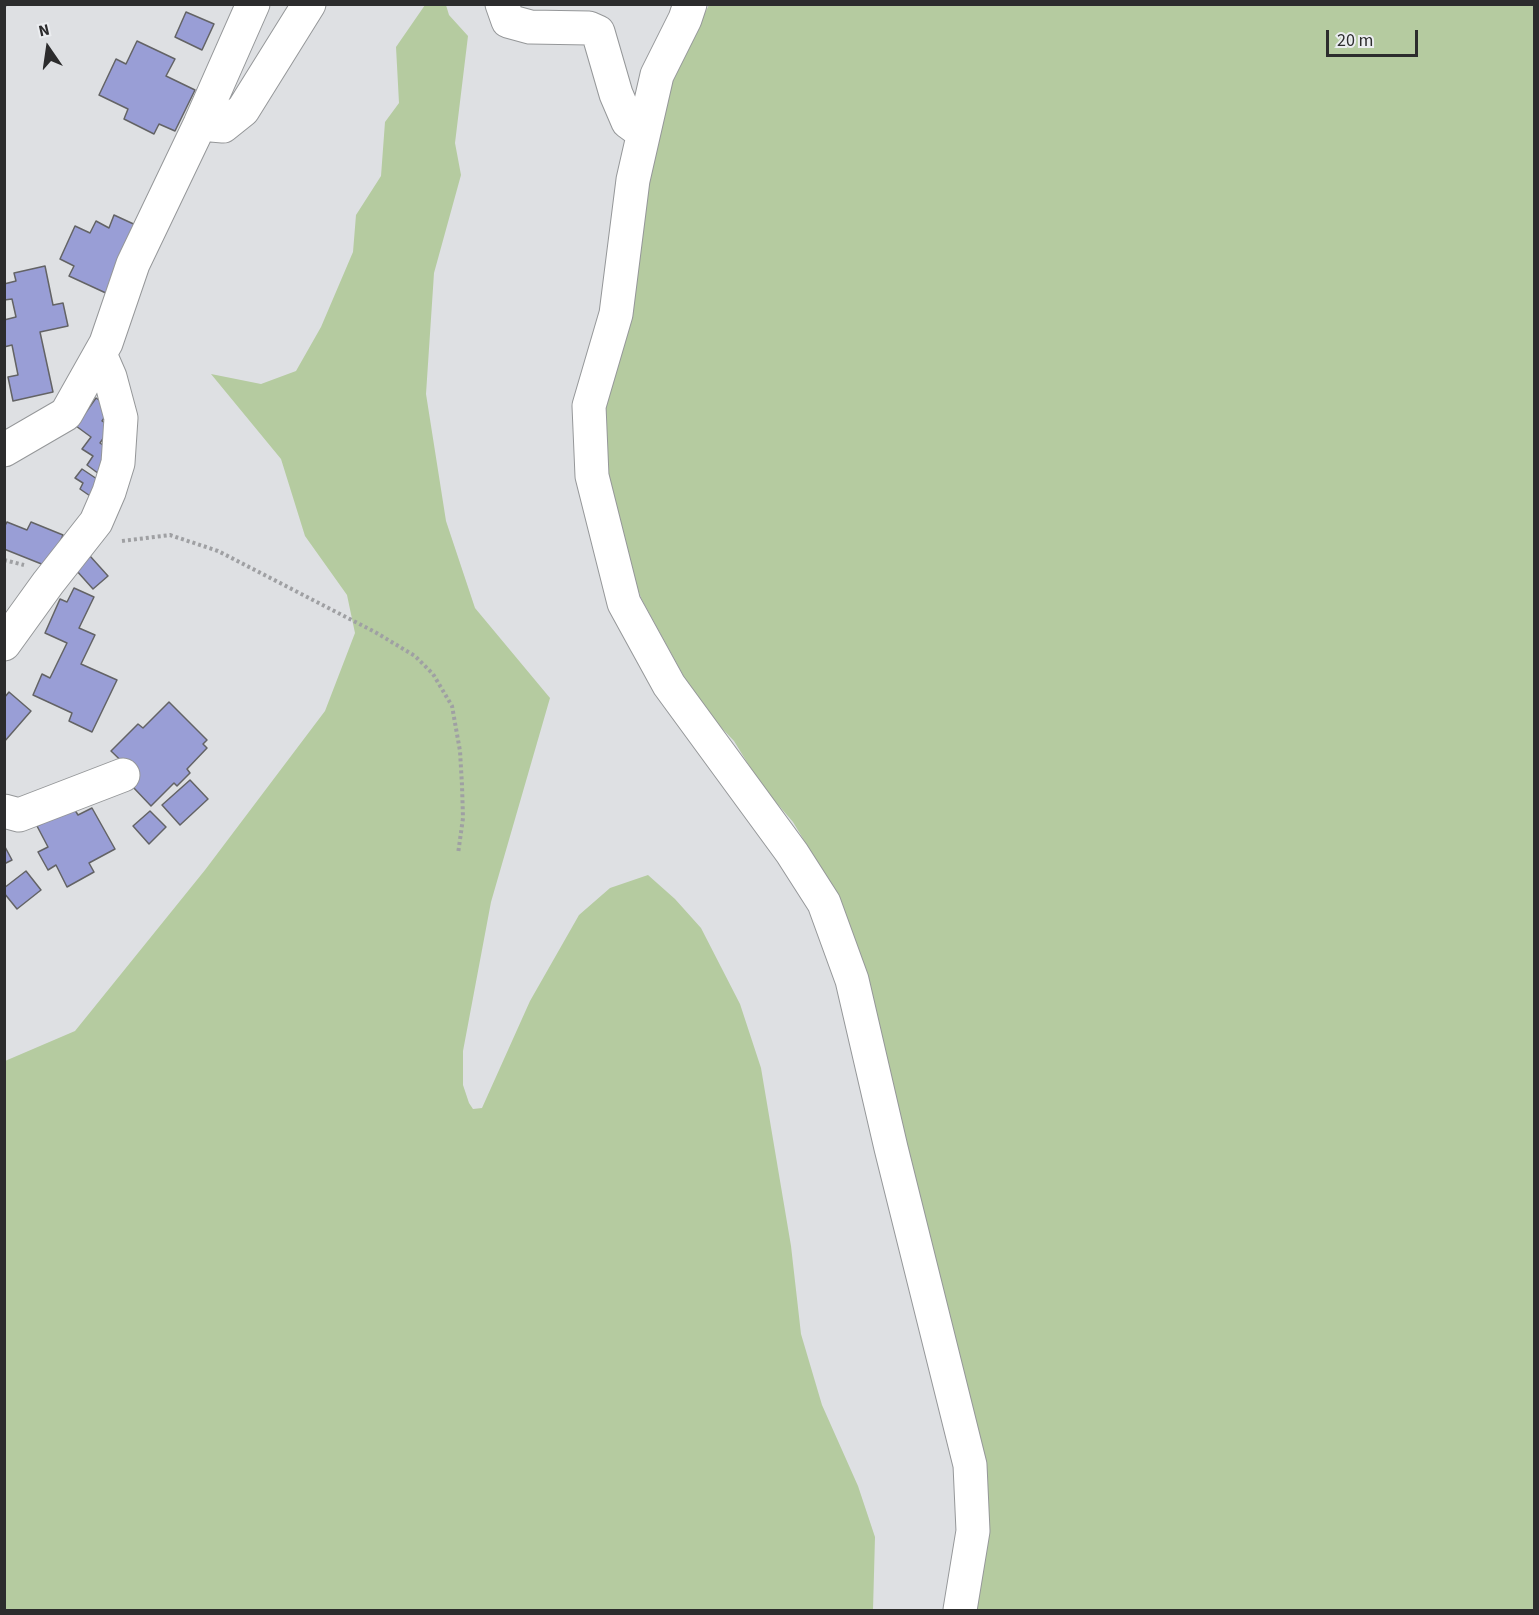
<!DOCTYPE html>
<style>
body{margin:0}
#map{position:relative;width:1539px;height:1615px;overflow:hidden;background:#dee0e3;font-family:"Source Sans 3",sans-serif}
canvas{display:block}
.frame{position:absolute;inset:0;border:6px solid #2c2c2d;pointer-events:none}
.north{position:absolute;left:18px;top:18px;width:60px;height:60px;-webkit-text-stroke:4px #ebedf0;paint-order:stroke;rotate:347deg;font-size:16px;font-weight:700;line-height:24px;text-align:center;color:#2c2c2d}
.north::after{content:'';display:block;margin:auto;width:21px;height:27px;background:#2c2c2d;clip-path:polygon(50% 0,100% 100%,50% 72%,0 100%)}
.scale{position:absolute;left:1326px;top:30px;width:92px;height:27px;box-sizing:border-box;border:3px solid #2c2c2d;border-top:0;padding-left:8px;font-size:18px;line-height:21px;white-space:nowrap;color:#2c2c2d;-webkit-text-stroke:4px #ebedf0;paint-order:stroke}
</style>
<div id="map">
<canvas width="1539" height="1615"></canvas>
<div class="frame"></div>
<div class="north">N</div>
<div class="scale">20 m</div>
</div>
<script>
const g = document.querySelector('canvas').getContext('2d');
g.lineJoin = 'round';
function fill(path, color) { g.fillStyle = color; g.fill(path, 'evenodd'); }
function trace(path, color, width, dash) { g.strokeStyle = color; g.lineWidth = width; g.lineCap = dash ? 'butt' : 'round'; g.setLineDash(dash || []); g.stroke(path); }
fill(new Path2D(`
 M 425,5 L 446,5 L 449,15 L 468,36 L 455,143 L 461,175 L 434,273 L 426,394 L 446,521 L 475,608 L 550,698 L 491,902 L 463,1051 L 463,1085 L 469,1103 L 473,1109 L 482,1108 L 530,1001 L 579,915 L 610,888 L 648,875 L 675,899 L 701,928 L 740,1004 L 761,1068 L 791,1246 L 801,1334 L 822,1405 L 858,1486 L 875,1537 L 873,1610 L 5,1610 L 5,1061 L 75,1031 L 205,870 L 325,711 L 355,633 L 347,595 L 305,536 L 281,459 L 211,374 L 261,384 L 296,371 L 321,327 L 353,252 L 356,215 L 381,176 L 385,122 L 399,103 L 396,47 Z
 M 709,5 L 1534,5 L 1534,1610 L 972,1610 L 981,1542 L 826,877 L 793,822 L 761,785 L 734,741 L 699,704 L 641,598 L 618,531 L 599,416 L 664,93 Z`), '#b5cba0');
const building = new Path2D(`
 M 186,12 L 214,24 L 202,50 L 175,37 Z
 M 137,41 L 175,59 L 166,76 L 195,90 L 175,131 L 159,124 L 154,134 L 124,119 L 128,109 L 99,95 L 116,59 L 126,64 Z
 M 114,215 L 140,227 L 108,294 L 69,276 L 74,266 L 60,259 L 75,226 L 90,233 L 96,221 L 109,228 Z
 M 45,266 L 53,305 L 63,303 L 68,326 L 40,332 L 53,392 L 13,401 L 8,377 L 18,375 L 12,345 L 4,347 L 4,320 L 16,317 L 12,299 L 4,300 L 4,284 L 16,281 L 14,273 Z
 M 96,398 L 111,408 L 102,421 L 111,427 L 100,443 L 114,453 L 103,477 L 87,465 L 93,456 L 82,449 L 91,437 L 76,426 Z
 M 82,469 L 103,483 L 93,498 L 80,489 L 83,483 L 75,478 Z
 M 7,522 L 27,530 L 31,522 L 63,535 L 49,567 L 4,549 L 4,527 Z
 M 90,556 L 108,576 L 93,589 L 76,570 Z
 M 74,588 L 94,597 L 79,628 L 95,635 L 81,664 L 117,680 L 92,732 L 69,721 L 72,713 L 33,695 L 42,674 L 50,678 L 67,643 L 45,633 L 60,599 L 67,602 Z
 M 9,692 L 31,711 L 4,742 L 4,698 Z
 M 169,702 L 207,740 L 203,744 L 207,748 L 187,769 L 190,773 L 177,786 L 174,783 L 151,806 L 132,786 L 139,778 L 111,751 L 138,724 L 143,728 Z
 M 190,780 L 208,799 L 180,825 L 162,805 Z
 M 73,807 L 78,815 L 92,808 L 115,849 L 89,863 L 94,872 L 67,887 L 56,865 L 48,870 L 38,852 L 48,847 L 37,826 Z
 M 150,811 L 166,827 L 149,844 L 133,826 Z
 M 4,845 L 12,860 L 4,864 Z
 M 26,871 L 41,890 L 17,909 L 4,893 L 4,888 Z`);
fill(building, '#999ed6');
trace(building, '#636365', 1.5);
const minor = new Path2D(`
 M 502,4 L 508,21 L 530,27 L 589,28 L 598,32 L 616,94 L 628,122 L 643,133
 M 690,4 L 685,19 L 657,75 L 633,180 L 616,314 L 589,406 L 592,476 L 624,603 L 669,685 L 792,853 L 824,903 L 852,980 L 891,1148 L 970,1465 L 973,1531 L 960,1610
 M 200,124 L 223,126 L 243,110 L 309,4
 M 4,450 L 66,414 L 106,343 L 133,264 L 200,124 L 253,4
 M 4,644 L 48,583 L 96,522 L 109,492 L 118,463 L 121,418 L 110,377 L 100,354
 M 4,811 L 19,815 L 123,775`);
trace(minor, '#959799', 35);
trace(new Path2D(`
 M 122,541 L 170,535 L 218,551 L 375,632 L 415,656 L 433,674 L 452,706 L 460,751 L 462,785 L 463,818 L 458,854
 M 4,560 L 24,565`), '#9fa0a3', 4, [3, 3]);
trace(minor, '#fff', 33);
trace(new Path2D(`
 M 4,6 L 5,4`), '#68696a', 4.5, [10, 10]);
</script>
